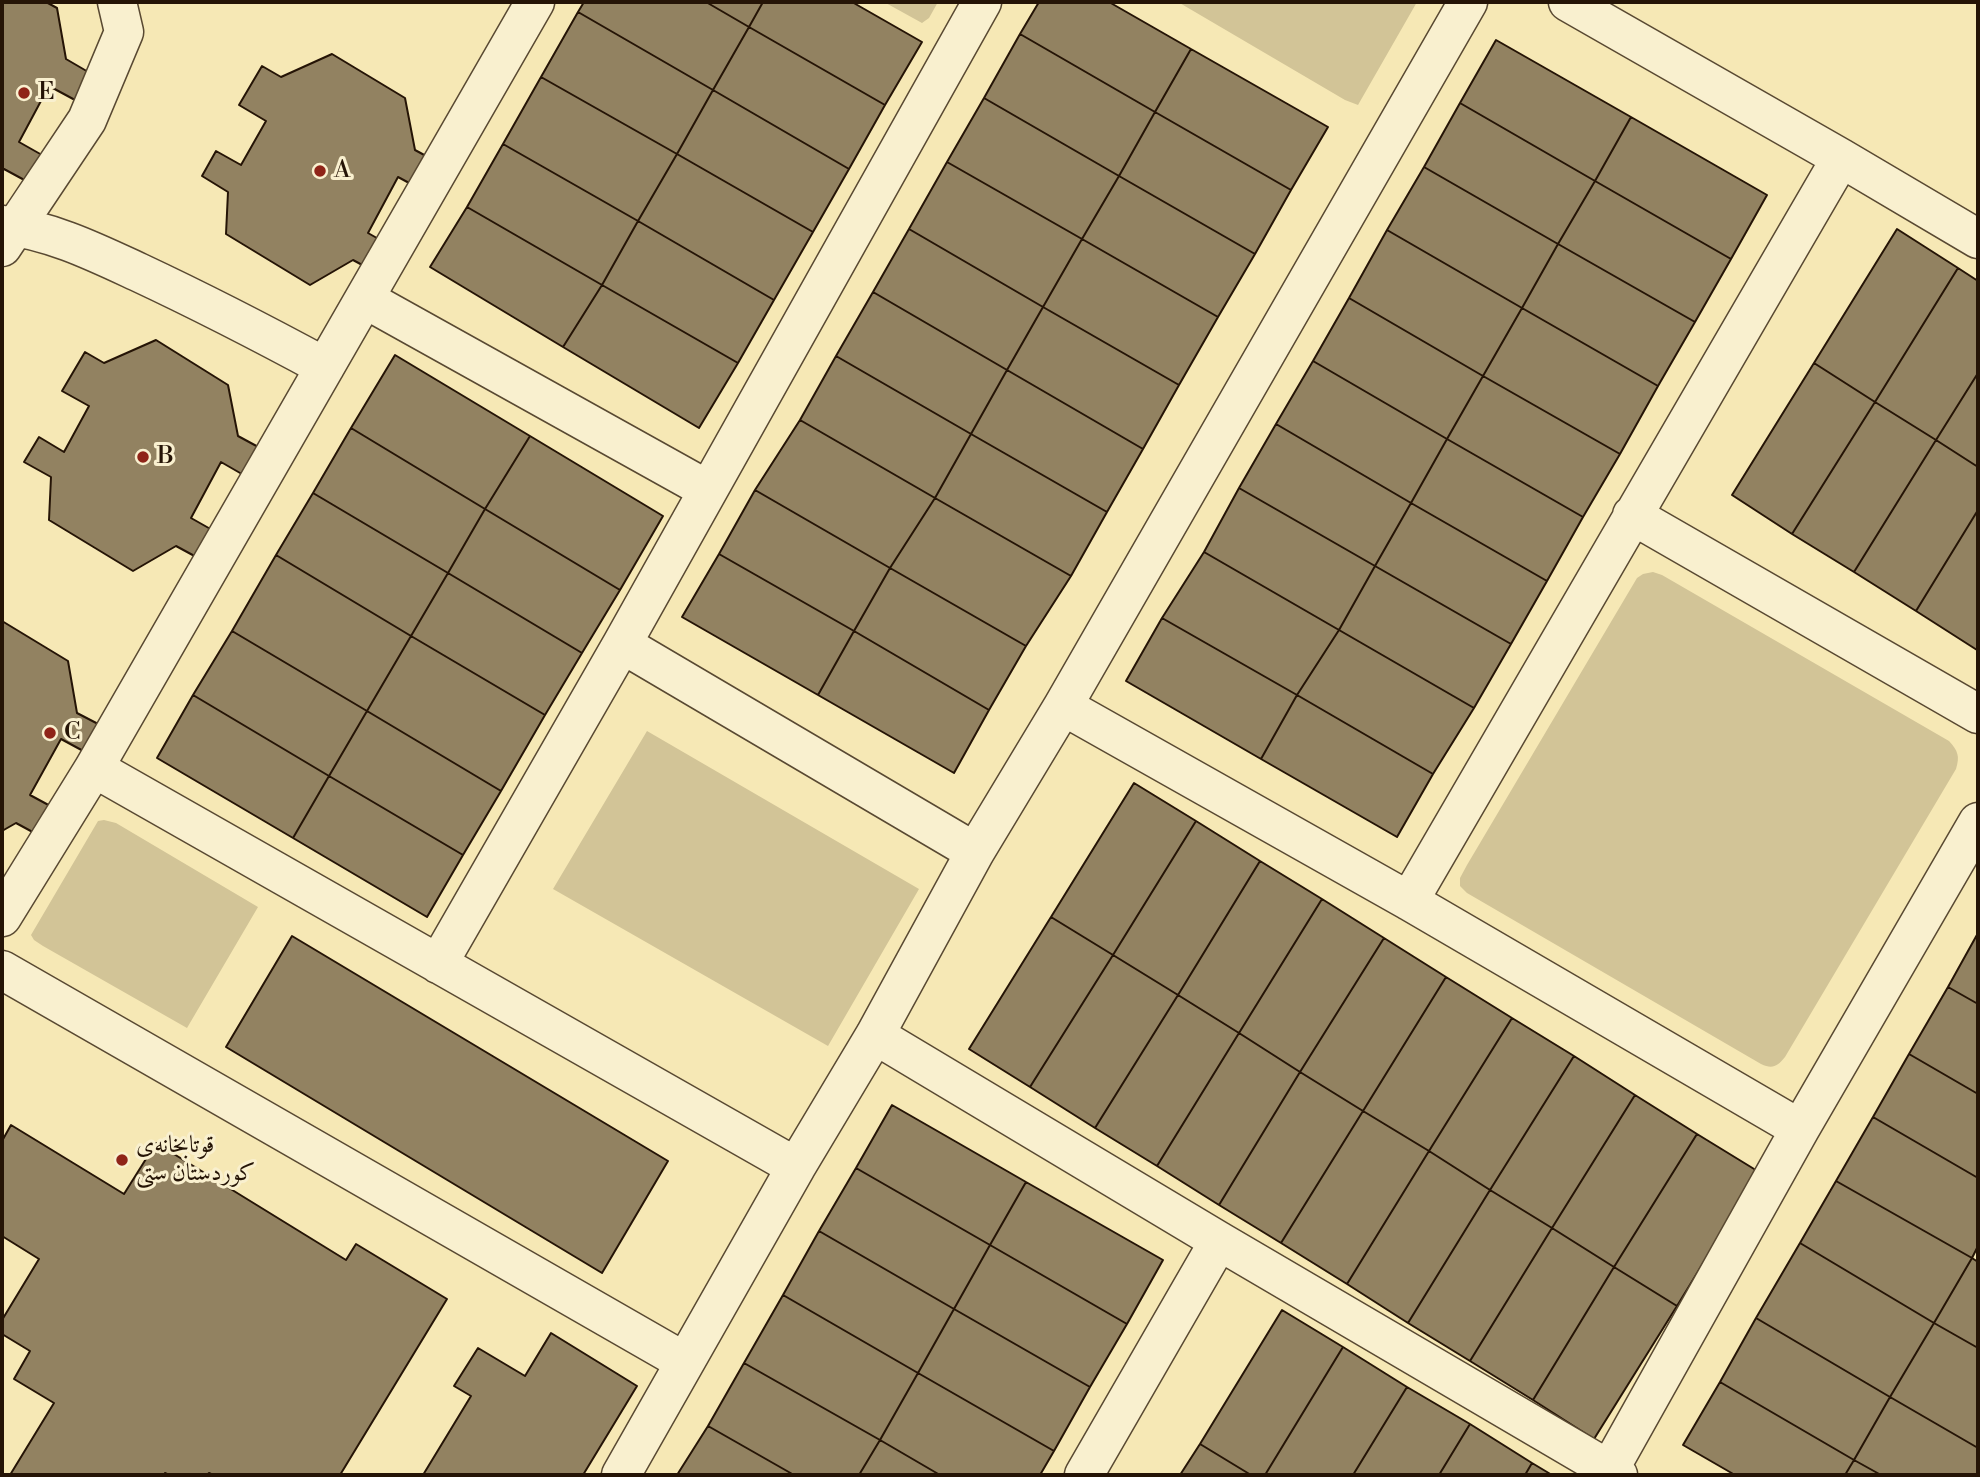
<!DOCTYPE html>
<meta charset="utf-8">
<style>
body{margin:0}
#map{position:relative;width:1980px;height:1477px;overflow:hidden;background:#f6e8b5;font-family:"Libre Bodoni",serif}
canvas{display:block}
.frame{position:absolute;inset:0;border:4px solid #251406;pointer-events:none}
</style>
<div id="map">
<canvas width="1980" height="1477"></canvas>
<div class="frame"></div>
</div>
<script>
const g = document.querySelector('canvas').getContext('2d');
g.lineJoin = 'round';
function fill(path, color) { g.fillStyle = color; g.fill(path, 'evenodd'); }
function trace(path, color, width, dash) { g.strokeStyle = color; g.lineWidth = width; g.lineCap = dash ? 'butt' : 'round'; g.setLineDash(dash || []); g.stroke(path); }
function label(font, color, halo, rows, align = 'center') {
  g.font = font + ' "Libre Bodoni",Amiri,serif'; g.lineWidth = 6; g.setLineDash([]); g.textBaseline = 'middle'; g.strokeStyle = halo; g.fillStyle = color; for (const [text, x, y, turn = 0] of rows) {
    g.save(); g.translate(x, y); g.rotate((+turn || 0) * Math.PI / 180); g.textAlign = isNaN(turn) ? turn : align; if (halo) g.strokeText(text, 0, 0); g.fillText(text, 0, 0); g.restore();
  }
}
fill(new Path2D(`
 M 884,2 L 938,2 L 929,18 L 922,23 Z
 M 1178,2 L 1417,2 L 1358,105 L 1345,100 Z
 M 1653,572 L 1662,575 L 1949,741 C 1958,751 1960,756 1956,769 L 1785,1057 C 1777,1067 1772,1069 1761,1064 L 1467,893 L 1460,886 L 1460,878 L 1467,865 L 1637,578 L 1643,574 Z
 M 647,731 L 919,889 L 828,1046 L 553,889 Z
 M 104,820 L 116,823 L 258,907 L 187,1028 L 43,946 L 34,940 L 31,935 L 98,821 Z`), '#d2c497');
const building = new Path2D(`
 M 2,2 L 46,2 L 57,8 L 66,59 L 90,73 L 75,100 L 49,86 L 19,142 L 42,155 L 28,182 L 4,169 L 2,171 Z
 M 584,2 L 706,2 L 749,27 L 713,90 L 578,12 Z
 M 706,2 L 763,2 L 749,27 Z
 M 763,2 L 852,2 L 922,42 L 885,105 L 749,27 Z
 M 1039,2 L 1109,2 L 1191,49 L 1155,112 L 1020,34 Z
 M 578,12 L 713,90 L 677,154 L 541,77 Z
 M 749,27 L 885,105 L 849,169 L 713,90 Z
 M 1020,34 L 1155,112 L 1119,176 L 984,98 Z
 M 1496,40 L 1631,117 L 1595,181 L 1460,103 Z
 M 1191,49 L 1328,127 L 1291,190 L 1155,112 Z
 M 332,54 L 405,98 L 415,150 L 439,163 L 424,191 L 398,177 L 368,233 L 391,246 L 377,273 L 353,260 L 310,285 L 226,234 L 228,192 L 202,176 L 216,151 L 241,165 L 266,121 L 239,105 L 262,66 L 281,77 Z
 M 541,77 L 677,154 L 638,221 L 503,144 Z
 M 713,90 L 849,169 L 813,232 L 677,154 Z
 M 984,98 L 1119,176 L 1082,239 L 947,162 Z
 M 1460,103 L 1595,181 L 1558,244 L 1424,167 Z
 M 1155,112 L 1291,190 L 1255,254 L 1119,176 Z
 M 1631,117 L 1767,195 L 1731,259 L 1595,181 Z
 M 503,144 L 638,221 L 602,285 L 467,207 Z
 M 677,154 L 813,232 L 774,300 L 638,221 Z
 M 947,162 L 1082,239 L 1043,307 L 909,229 Z
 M 1424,167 L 1558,244 L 1522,308 L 1387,230 Z
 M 1119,176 L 1255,254 L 1218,317 L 1082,239 Z
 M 1595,181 L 1731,259 L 1695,322 L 1558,244 Z
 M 467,207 L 602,285 L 563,347 L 430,267 Z
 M 638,221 L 774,300 L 738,363 L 602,285 Z
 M 909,229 L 1043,307 L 1007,370 L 873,292 Z
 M 1897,229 L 1958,268 L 1875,402 L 1814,363 Z
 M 1387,230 L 1522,308 L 1483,376 L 1349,298 Z
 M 1082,239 L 1218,317 L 1179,385 L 1043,307 Z
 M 1558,244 L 1695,322 L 1658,386 L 1522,308 Z
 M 1958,268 L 1978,281 L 1978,373 L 1936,440 L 1875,402 Z
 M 602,285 L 738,363 L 699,428 L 563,347 Z
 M 873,292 L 1007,370 L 971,434 L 836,356 Z
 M 1349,298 L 1483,376 L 1447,439 L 1313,361 Z
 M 1043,307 L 1179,385 L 1143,449 L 1007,370 Z
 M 1522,308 L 1658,386 L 1620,454 L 1483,376 Z
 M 156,340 L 228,385 L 238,436 L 262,449 L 247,477 L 221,462 L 191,518 L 214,531 L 200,559 L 176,546 L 133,571 L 49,520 L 51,477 L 24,462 L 39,437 L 64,452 L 89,406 L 62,391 L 85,352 L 104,363 Z
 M 395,355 L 530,436 L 485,509 L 351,428 Z
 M 836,356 L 971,434 L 935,498 L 800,420 Z
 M 1313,361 L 1447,439 L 1411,503 L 1276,424 Z
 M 1814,363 L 1875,402 L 1792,534 L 1732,495 Z
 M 1007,370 L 1143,449 L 1107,512 L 971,434 Z
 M 1978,373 L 1978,467 L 1936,440 Z
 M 1483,376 L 1620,454 L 1583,517 L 1447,439 Z
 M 1875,402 L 1936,440 L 1854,572 L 1792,534 Z
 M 800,420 L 935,498 L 890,568 L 755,490 Z
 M 1276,424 L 1411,503 L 1375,566 L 1239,488 Z
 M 351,428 L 485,509 L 448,573 L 313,493 Z
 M 971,434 L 1107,512 L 1071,576 L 935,498 Z
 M 530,436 L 663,516 L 620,590 L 485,509 Z
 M 1447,439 L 1583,517 L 1547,581 L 1411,503 Z
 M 1936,440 L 1978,467 L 1978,510 L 1916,611 L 1854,572 Z
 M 1239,488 L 1375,566 L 1339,630 L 1204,552 Z
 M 755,490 L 890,568 L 854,631 L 719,554 Z
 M 313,493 L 448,573 L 411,636 L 276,555 Z
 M 935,498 L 1071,576 L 1026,646 L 890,568 Z
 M 1411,503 L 1547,581 L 1511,644 L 1375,566 Z
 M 485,509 L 620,590 L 582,653 L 448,573 Z
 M 1978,510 L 1978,648 L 1977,650 L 1916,611 Z
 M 1204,552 L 1339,630 L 1297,695 L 1162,618 Z
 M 719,554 L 854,631 L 818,695 L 682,617 Z
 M 276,555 L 411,636 L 367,711 L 232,631 Z
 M 1375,566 L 1511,644 L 1474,708 L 1339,630 Z
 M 890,568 L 1026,646 L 989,710 L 854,631 Z
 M 448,573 L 582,653 L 545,715 L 411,636 Z
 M 1162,618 L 1297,695 L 1261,759 L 1126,681 Z
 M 2,621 L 68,661 L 77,713 L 102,726 L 87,753 L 61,739 L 30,795 L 54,808 L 40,836 L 16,823 L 2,831 Z
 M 1339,630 L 1474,708 L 1433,774 L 1297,695 Z
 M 232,631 L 367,711 L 329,776 L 193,695 Z
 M 854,631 L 989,710 L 954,773 L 818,695 Z
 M 411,636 L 545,715 L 501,791 L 367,711 Z
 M 193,695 L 329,776 L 293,838 L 157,758 Z
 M 1297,695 L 1433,774 L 1397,837 L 1261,759 Z
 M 367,711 L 501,791 L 463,855 L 329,776 Z
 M 329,776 L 463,855 L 427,917 L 293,838 Z
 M 1134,783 L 1196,821 L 1113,955 L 1051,917 Z
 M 1196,821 L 1260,861 L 1178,995 L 1113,955 Z
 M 1260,861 L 1322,899 L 1239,1033 L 1178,995 Z
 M 1322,899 L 1384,938 L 1300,1072 L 1239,1033 Z
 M 1051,917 L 1113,955 L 1030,1087 L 969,1049 Z
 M 1978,933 L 1978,1004 L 1948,987 Z
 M 292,936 L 668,1161 L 602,1273 L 226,1047 Z
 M 1384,938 L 1446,977 L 1363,1111 L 1300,1072 Z
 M 1113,955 L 1178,995 L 1095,1128 L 1030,1087 Z
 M 1446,977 L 1512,1018 L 1429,1151 L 1363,1111 Z
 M 1948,987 L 1978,1004 L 1978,1094 L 1909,1054 Z
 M 1178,995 L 1239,1033 L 1157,1166 L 1095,1128 Z
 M 1512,1018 L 1574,1056 L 1490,1190 L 1429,1151 Z
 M 1239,1033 L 1300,1072 L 1219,1205 L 1157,1166 Z
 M 1909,1054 L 1978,1094 L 1978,1178 L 1873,1117 Z
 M 1574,1056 L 1635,1095 L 1552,1228 L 1490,1190 Z
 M 1300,1072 L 1363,1111 L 1281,1243 L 1219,1205 Z
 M 1635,1095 L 1697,1134 L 1614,1267 L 1552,1228 Z
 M 892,1105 L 1026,1182 L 990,1245 L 856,1168 Z
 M 1363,1111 L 1429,1151 L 1347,1284 L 1281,1243 Z
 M 1873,1117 L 1978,1178 L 1978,1246 L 1972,1258 L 1836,1181 Z
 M 11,1125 L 124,1194 L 156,1143 L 346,1260 L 356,1244 L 447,1299 L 340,1475 L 213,1475 L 209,1473 L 207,1475 L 169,1475 L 165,1473 L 164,1475 L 10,1475 L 54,1403 L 14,1379 L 30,1351 L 2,1334 L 2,1320 L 39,1259 L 2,1236 L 2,1141 Z
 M 1697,1134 L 1759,1172 L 1677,1306 L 1614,1267 Z
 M 1429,1151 L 1490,1190 L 1408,1323 L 1347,1284 Z
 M 856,1168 L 990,1245 L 954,1309 L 819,1231 Z
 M 1836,1181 L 1972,1258 L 1934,1323 L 1800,1243 Z
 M 1026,1182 L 1163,1260 L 1127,1324 L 990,1245 Z
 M 1490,1190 L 1552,1228 L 1470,1361 L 1408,1323 Z
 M 1552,1228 L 1614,1267 L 1533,1400 L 1470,1361 Z
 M 819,1231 L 954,1309 L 918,1373 L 783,1295 Z
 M 1800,1243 L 1934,1323 L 1890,1397 L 1756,1318 Z
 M 990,1245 L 1127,1324 L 1090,1387 L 954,1309 Z
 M 1972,1258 L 1978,1262 L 1978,1348 L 1934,1323 Z
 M 1614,1267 L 1677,1306 L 1594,1439 L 1533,1400 Z
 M 783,1295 L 918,1373 L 880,1440 L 744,1363 Z
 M 954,1309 L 1090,1387 L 1054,1451 L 918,1373 Z
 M 1282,1310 L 1343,1347 L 1265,1475 L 1251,1475 L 1200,1444 Z
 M 1756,1318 L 1890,1397 L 1854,1460 L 1720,1382 Z
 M 1934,1323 L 1978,1348 L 1978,1448 L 1890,1397 Z
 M 551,1333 L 637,1386 L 583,1475 L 423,1475 L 471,1396 L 454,1386 L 478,1348 L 525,1376 Z
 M 1343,1347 L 1407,1387 L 1353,1475 L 1265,1475 Z
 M 744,1363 L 880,1440 L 859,1475 L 794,1475 L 708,1426 Z
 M 918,1373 L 1054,1451 L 1040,1475 L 940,1475 L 880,1440 Z
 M 1720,1382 L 1854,1460 L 1845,1475 L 1735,1475 L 1683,1445 Z
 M 1407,1387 L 1470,1424 L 1439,1475 L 1353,1475 Z
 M 1890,1397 L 1978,1448 L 1978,1475 L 1881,1475 L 1854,1460 Z
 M 1470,1424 L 1532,1463 L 1525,1475 L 1439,1475 Z
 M 708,1426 L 794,1475 L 677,1475 Z
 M 880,1440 L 940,1475 L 859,1475 Z
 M 1200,1444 L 1251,1475 L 1180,1475 Z
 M 1854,1460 L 1881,1475 L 1845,1475 Z
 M 1532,1463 L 1552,1475 L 1525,1475 Z`);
fill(building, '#928261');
trace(building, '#251406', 2);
const minor = new Path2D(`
 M 1568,2 L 1841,158 L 1978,239
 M 2,225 C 50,230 95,252 138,272 C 202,302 264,334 325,367
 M 2,247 L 87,120 L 124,32 L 117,2
 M 365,299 L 708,490
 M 1632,515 L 1978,714
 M 622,644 L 975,852
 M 1063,706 L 1409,901 L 1800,1129
 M 94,768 L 796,1167
 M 1409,901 L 1841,158
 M 2,917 L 94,768 L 535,2
 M 438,964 L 622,644 L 982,2
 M 2,970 L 685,1362
 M 875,1035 L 1219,1241 L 1618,1475
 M 1609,1470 L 1800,1129 L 1978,822
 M 621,1475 L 796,1167 L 875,1035 L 975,852 L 1063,706 L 1468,2
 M 1084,1475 L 1219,1241`);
trace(minor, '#594932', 41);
trace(minor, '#f9f0cf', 38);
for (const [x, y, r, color] of [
 [24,93,7,"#8f2418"],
 [320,171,7,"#8f2418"],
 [143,457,7,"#8f2418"],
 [50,733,7,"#8f2418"],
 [122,1160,7,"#8f2418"]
]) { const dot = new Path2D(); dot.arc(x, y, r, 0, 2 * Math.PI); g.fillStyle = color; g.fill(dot); trace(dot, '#f9f0cf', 2.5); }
label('24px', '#251406', '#f9f0cf', [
 ["E",38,93],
 ["A",334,171],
 ["B",157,457],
 ["C",64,733],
 ["قوتابخانەی",136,1146],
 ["کوردستان ستی",136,1174]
], 'left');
</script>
